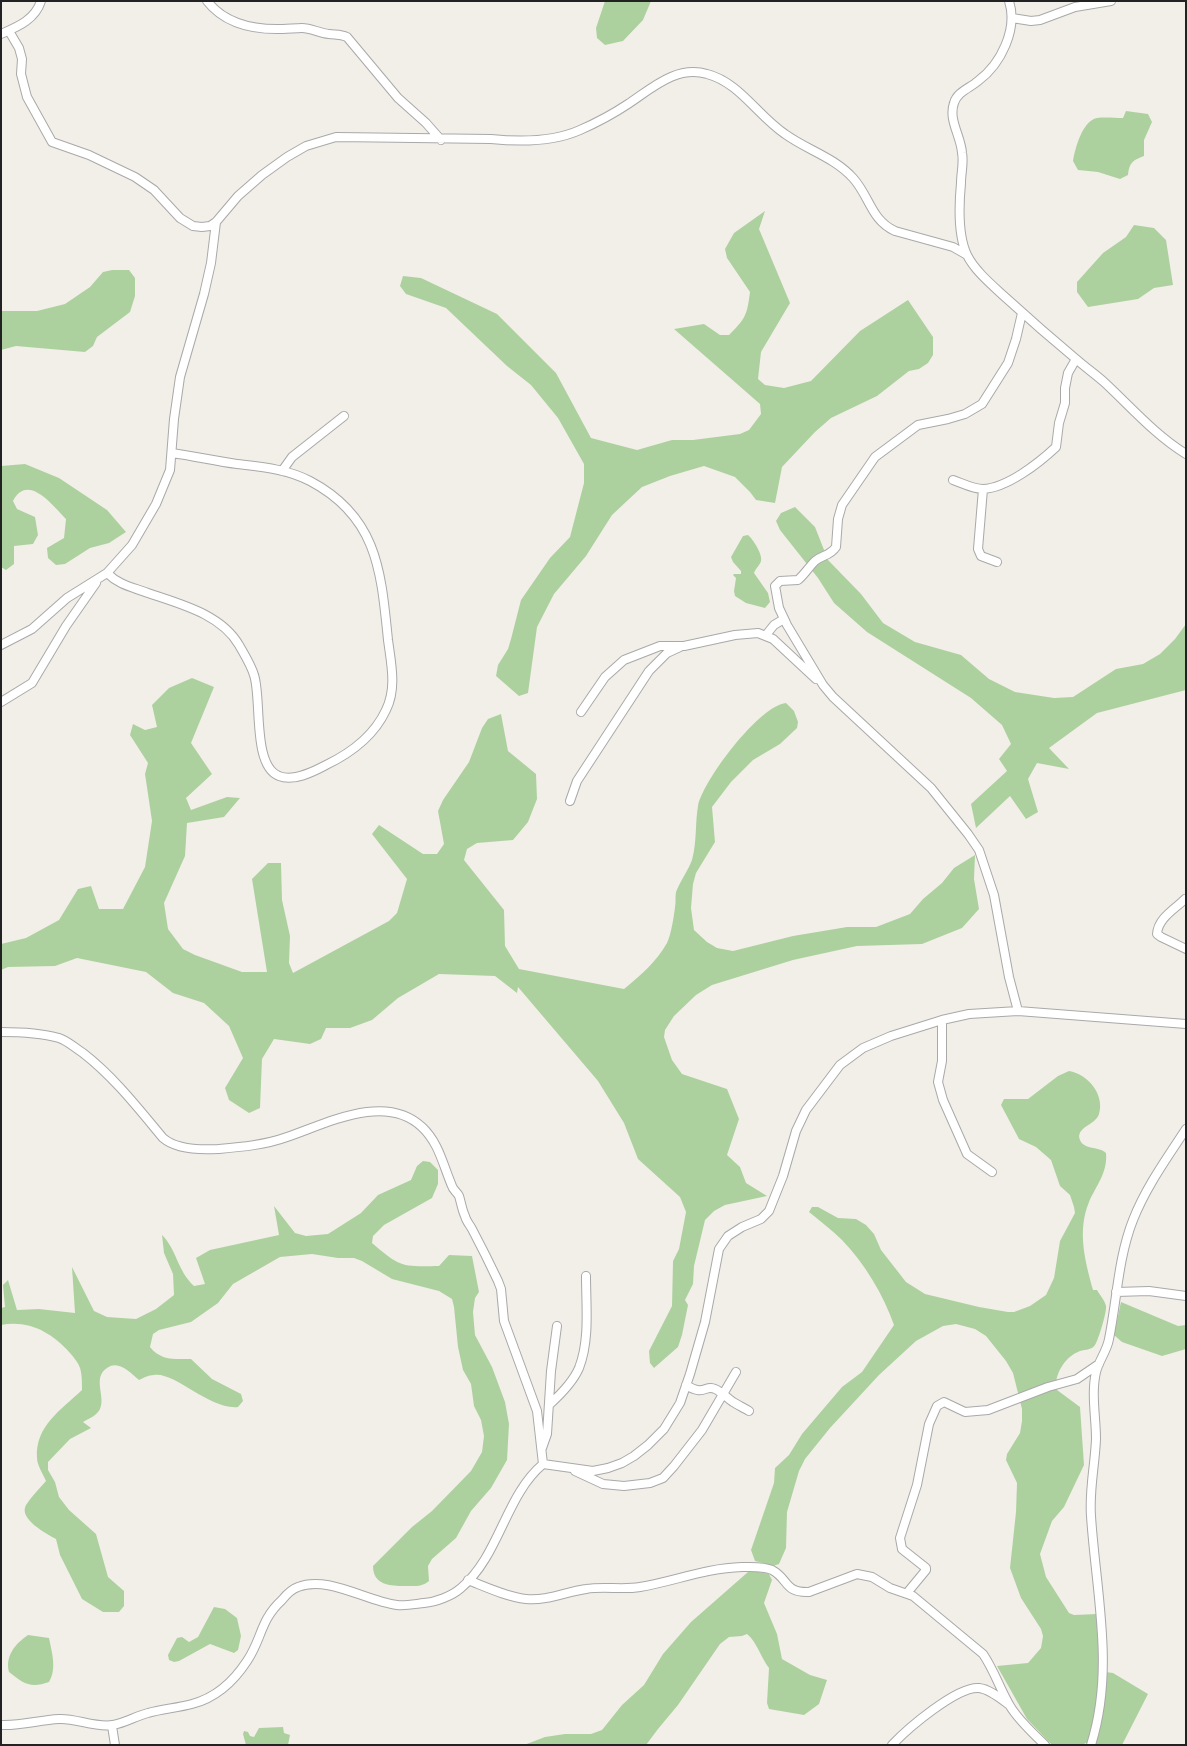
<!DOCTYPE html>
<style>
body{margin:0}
#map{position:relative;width:1187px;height:1746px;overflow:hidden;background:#f2efe9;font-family:Mulish,sans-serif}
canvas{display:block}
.frame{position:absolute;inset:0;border:2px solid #222;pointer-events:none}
</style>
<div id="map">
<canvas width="1187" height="1746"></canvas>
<div class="frame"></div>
</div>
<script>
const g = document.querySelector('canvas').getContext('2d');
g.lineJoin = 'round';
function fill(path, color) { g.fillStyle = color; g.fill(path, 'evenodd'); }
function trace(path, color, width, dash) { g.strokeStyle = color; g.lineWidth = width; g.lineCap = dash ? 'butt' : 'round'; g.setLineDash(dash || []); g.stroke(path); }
fill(new Path2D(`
 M 605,1 L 651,1 L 643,20 L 623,41 L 605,45 L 597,38 L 596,28 Z
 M 1126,111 L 1148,114 L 1152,122 L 1144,140 L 1144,156 C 1133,160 1129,163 1128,175 L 1120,179 L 1098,172 L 1078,170 L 1073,161 C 1075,149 1082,121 1097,118 C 1105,117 1115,118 1123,118 Z
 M 765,211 L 759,229 L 790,303 L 761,352 L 758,379 L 765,385 L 784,388 L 811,381 L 860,331 L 908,300 L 933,337 L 933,355 L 928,363 L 919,369 L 909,371 L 877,396 L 831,418 L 815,432 L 782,467 L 775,503 L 756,500 L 750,492 L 735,477 L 704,466 L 670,476 L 642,487 L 612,515 L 586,556 L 554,594 L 537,627 L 528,693 L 519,696 L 496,676 L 498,665 L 508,649 L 511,639 L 521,600 L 550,558 L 570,537 L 584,483 L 584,464 L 558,418 L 531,385 L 507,366 L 446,308 L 406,294 L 400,286 L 403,276 L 421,278 L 497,314 L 556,373 L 591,438 L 637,450 L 672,440 L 693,440 L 740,434 L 749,430 L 761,414 L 760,404 L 674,329 L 704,324 L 720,335 L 729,335 C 746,318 747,315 750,292 L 727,258 L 725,249 L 734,233 Z
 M 1134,225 L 1154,228 L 1166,240 L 1173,285 L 1154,288 L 1138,299 L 1088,307 L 1077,292 L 1077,282 L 1103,253 L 1126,237 Z
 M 112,270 L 129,270 L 135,278 L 135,296 L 130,312 L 97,337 L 93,346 L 85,352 L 16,346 L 1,350 L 1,311 L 37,311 L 65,304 L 90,287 L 103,272 Z
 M 25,464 L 59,478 L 107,510 L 126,532 L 109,543 L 90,548 L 65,564 L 56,565 L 48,558 L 47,548 L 64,538 L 66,519 C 52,505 28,473 13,501 L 17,509 L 35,517 L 38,535 L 33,544 L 14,546 L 14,564 L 6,570 L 1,567 L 1,466 Z
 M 795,507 L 815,527 L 828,560 L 861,594 L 883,623 L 915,642 L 961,655 L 989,679 L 1015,692 L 1054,698 L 1073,697 L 1116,669 L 1143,664 L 1160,654 L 1175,639 L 1186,624 L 1186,690 L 1097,713 L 1049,748 L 1069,769 L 1037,763 L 1028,779 L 1038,812 L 1026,819 L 1010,796 L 976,828 L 971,804 L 1007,771 L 999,759 L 1011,744 L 1002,725 L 971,698 L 867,632 L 834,603 L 818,578 L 780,530 L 776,521 L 781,513 Z
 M 748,535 C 753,539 763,555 761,561 C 760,565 756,568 754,573 L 768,593 L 770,602 L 765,608 L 746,603 L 735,596 L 734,591 L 736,578 L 733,575 L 734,574 L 741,574 L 741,571 L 733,562 L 731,557 L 743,536 Z
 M 192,678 L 214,687 L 191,743 L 212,774 L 186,798 L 191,810 L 227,797 L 240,798 L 224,817 L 187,823 L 185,856 L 164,903 L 168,929 L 183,949 L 195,955 L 242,972 L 267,972 L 252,879 L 268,863 L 281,863 L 282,900 L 290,936 L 289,963 L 293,973 L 389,921 L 397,913 L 407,879 L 372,834 L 379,825 L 423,854 L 437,854 L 444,844 L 438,811 L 443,800 L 469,762 L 482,728 L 488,719 L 501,714 L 508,751 L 536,774 L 537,799 L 528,822 L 513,840 L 477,843 L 467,849 L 464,860 L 504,910 L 505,946 L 519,969 L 624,989 C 640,976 657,961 667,943 C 671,935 674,916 675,907 C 676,903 675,897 676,892 C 680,881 688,871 692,860 C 697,842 695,823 698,806 C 703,780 760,705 786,703 L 794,711 L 798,722 L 797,728 L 780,744 L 753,760 L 731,782 L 712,807 L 715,842 L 696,873 L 693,884 L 691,908 L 694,930 L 707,942 L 717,948 L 733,951 L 793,936 L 847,927 L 876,927 L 910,914 L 923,899 L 942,883 L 954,868 L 975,855 L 974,879 L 979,909 L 962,928 L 922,944 L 857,946 L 793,960 L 712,985 L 696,995 L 674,1016 L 665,1030 L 664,1037 L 672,1060 L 682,1074 L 727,1089 L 739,1119 L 727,1155 L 740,1167 L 746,1183 L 767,1196 L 725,1205 L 714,1211 L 705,1220 L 694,1266 L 693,1284 L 685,1300 L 688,1305 L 682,1335 L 678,1347 L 654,1368 L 650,1363 L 649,1351 L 672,1306 L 673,1261 L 679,1249 L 686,1212 L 680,1197 L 638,1159 L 624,1123 L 598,1081 L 518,987 L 517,993 L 495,976 L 439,974 L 398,998 L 372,1020 L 350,1028 L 326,1028 L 321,1039 L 310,1044 L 274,1039 L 262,1059 L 260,1108 L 249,1113 L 229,1100 L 225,1088 L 243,1058 L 229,1026 L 204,1003 L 173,993 L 146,972 L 77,958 L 55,966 L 8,967 L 1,970 L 1,944 L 26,938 L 59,920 L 78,889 L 91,886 L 99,909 L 123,909 L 145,867 L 152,821 L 145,774 L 148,763 L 130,735 L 133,724 L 145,730 L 157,727 L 152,705 L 169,688 Z
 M 1069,1071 C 1088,1074 1105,1095 1099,1114 C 1096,1125 1075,1127 1080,1140 C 1084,1150 1099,1146 1106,1153 C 1108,1172 1096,1186 1089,1202 C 1077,1231 1085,1261 1093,1290 L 1097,1290 C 1100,1295 1105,1301 1106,1306 C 1107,1312 1098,1341 1095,1345 C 1091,1351 1083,1349 1078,1352 C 1065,1357 1053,1376 1057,1390 L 1080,1407 L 1084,1465 L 1064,1507 L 1052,1521 L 1040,1554 L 1046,1577 L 1069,1613 L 1074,1615 L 1097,1614 L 1103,1647 L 1098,1671 L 1113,1673 L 1148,1694 L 1122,1745 L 1092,1745 L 1085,1743 L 1084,1745 L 1052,1745 L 1027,1719 L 997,1666 L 1028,1663 L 1041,1648 L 1043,1636 L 1041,1629 L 1021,1598 L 1010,1568 L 1016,1512 L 1017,1483 L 1006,1460 L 1007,1454 L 1020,1433 L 1022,1421 L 1022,1409 L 1013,1373 L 1006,1361 L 986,1336 L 975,1329 L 956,1324 L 943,1326 L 916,1341 L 879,1375 L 830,1428 L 805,1459 L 799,1471 L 787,1512 L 786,1548 L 779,1564 L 773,1566 L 755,1561 L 751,1550 L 774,1483 L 775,1468 L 789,1455 L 802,1434 L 842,1387 L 862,1372 L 894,1325 C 883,1294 865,1264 842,1240 C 832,1230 820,1221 809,1212 L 812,1207 L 818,1207 L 838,1218 L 856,1219 L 866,1225 L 874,1234 L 881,1250 L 906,1282 L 925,1294 L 979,1307 L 1008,1312 L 1014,1312 L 1030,1306 L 1046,1295 L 1054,1278 L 1060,1241 L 1075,1213 L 1074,1207 L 1070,1195 L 1060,1186 L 1051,1160 L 1036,1147 L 1019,1139 L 1001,1105 L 1004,1099 L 1028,1099 L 1058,1076 Z
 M 423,1161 L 430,1162 L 438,1170 L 438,1184 L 432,1198 L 384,1225 L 373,1236 L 372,1243 C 400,1267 402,1267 439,1266 L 449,1255 L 472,1256 L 479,1292 L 475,1298 L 473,1312 L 475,1335 L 492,1367 L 505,1402 L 509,1424 L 507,1460 L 491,1488 L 471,1511 L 456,1538 L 432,1559 L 428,1566 L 429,1581 C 422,1587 415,1586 405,1586 C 390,1586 373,1585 373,1566 L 412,1527 L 432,1511 L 471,1471 L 482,1452 L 484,1436 L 481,1420 L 474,1406 L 471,1384 L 463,1370 L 458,1347 L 454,1307 L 452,1299 L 439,1291 L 392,1279 L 362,1261 L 354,1258 L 338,1258 L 312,1254 L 280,1257 L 233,1284 L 218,1303 L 191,1322 L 159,1330 L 153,1334 L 150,1347 C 161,1361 175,1359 191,1359 L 212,1379 L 241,1394 L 243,1401 L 238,1407 C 209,1410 176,1372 154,1375 C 149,1375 143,1378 139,1380 C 129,1372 119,1360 107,1368 C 92,1378 106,1396 100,1409 C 96,1416 90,1418 83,1422 L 91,1428 L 70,1439 L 48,1462 L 48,1470 L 55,1482 L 59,1497 L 69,1510 L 96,1534 L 108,1577 L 124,1591 L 124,1606 L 119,1612 L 103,1612 L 82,1599 L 60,1555 L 56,1539 C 47,1534 18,1519 26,1505 C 31,1497 39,1489 46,1481 C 43,1474 37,1465 37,1458 C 35,1426 61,1410 82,1390 C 82,1383 82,1374 80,1368 C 78,1362 74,1358 70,1353 C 51,1332 29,1320 1,1325 L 1,1308 L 5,1307 L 3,1285 L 8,1280 L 17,1310 L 39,1309 L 75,1313 L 72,1267 L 94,1311 L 107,1317 L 136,1319 L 156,1309 L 174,1295 L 173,1274 L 164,1253 L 162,1235 C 177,1250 177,1270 194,1286 L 205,1284 L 196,1258 L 210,1250 L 279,1235 L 274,1206 L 295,1233 L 306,1236 L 328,1234 L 361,1213 L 378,1195 L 411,1180 L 417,1166 Z
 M 1121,1302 L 1178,1326 L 1186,1325 L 1186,1349 L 1162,1356 L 1122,1342 L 1114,1335 Z
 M 754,1571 L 769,1574 L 772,1580 L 764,1603 L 777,1634 L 782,1659 L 810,1675 L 827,1680 L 819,1704 L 804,1715 L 769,1709 L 767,1703 L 769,1668 C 761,1658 757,1642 747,1634 L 742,1636 L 729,1637 L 720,1644 L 678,1705 L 658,1729 L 646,1745 L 524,1745 L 545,1737 L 565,1734 L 591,1734 L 602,1730 L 622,1705 L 644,1685 L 663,1654 L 691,1622 L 748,1572 Z
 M 214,1607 L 225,1609 L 237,1618 L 241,1636 L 238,1650 L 234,1653 L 210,1644 L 179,1661 L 174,1662 L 169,1660 L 168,1655 L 177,1638 L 182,1637 L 189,1642 L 198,1637 Z
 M 28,1635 L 49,1638 C 52,1653 57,1669 49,1682 C 30,1689 23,1683 9,1672 C 5,1656 15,1644 28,1635 Z
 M 283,1727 L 284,1733 L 290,1735 L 288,1745 L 246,1745 L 243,1734 L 244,1731 L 248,1732 L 250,1736 L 254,1737 L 259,1728 Z`), '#add19e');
const minor = new Path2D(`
 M 207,1 C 225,24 255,30 283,29 C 289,29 295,28 302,28 C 311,28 319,33 329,34 C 335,35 340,34 347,37 L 398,98 L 426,123 L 441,140
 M 1009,1 C 1018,29 1001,64 978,81 C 970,88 957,92 954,103 C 948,120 961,136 962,153 C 964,162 961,173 961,183 C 959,204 958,236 967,255 C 975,271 992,285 1005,297 C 1028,318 1052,339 1076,359 C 1085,367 1095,374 1104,382 C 1131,407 1155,435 1186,454
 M 1012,18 L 1031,21 L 1040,20 L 1075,7 L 1111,1
 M 9,31 L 19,48 L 22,59 L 21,74 L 27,97 L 52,142 L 89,155 L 135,177 L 154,190 L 180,218 L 193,226 L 202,227 L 210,226 L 216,222 L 238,196 L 262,175 L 287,157 L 306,146 L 336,137 L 491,139 C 520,142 553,142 580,130 C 596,123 613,114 628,104 C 651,89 676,65 707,74 C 739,82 758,116 785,134 C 807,150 834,157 853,178 C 870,197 871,220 895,231 L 953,247 L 967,255
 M 1,34 C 17,27 35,20 41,1
 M 282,471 L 292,457 L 344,416
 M 953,480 C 962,483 973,489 983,489 C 1007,488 1039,463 1056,447 L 1059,423 L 1065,403 L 1065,388 L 1068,373 L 1076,359
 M 983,489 L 978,549 L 981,556 L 997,562
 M 107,573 C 119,585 132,587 148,593 C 180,604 221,614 239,645 C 244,654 251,665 254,675 C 262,698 252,766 279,776 C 293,782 313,772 326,765 C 351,753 374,736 386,710 C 397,688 391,663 388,640 C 381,572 378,517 310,481 C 287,469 262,467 237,464 C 215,461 194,456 172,453
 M 766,635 L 774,625 L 784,619
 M 1,645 L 32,629 L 67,598 L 107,573 L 132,545 L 156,504 L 170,470 L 174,419 L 180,377 L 204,294 L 211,263 L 216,222
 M 1,702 L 32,683 L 66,626 L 96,583
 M 581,712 L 605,677 L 624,660 L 660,646 L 684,646 L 735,635 L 758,633 L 773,639 L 816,679
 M 570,801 L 577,781 L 649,671 L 667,653 L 680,647
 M 1185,899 C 1175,909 1158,918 1157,934 L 1161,937 L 1186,949
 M 1018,1011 L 1009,977 L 994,895 L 979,850 L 968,834 L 931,788 L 833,697 L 823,685 L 787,625 L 779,608 L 775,586 L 780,581 L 798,580 C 804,575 809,567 815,561 C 822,555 830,556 836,547 L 838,519 L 842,505 L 875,457 L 918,425 L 948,419 L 965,414 L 982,404 L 1008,363 L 1016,339 L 1022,313
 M 942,1020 L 942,1061 L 938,1082 L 943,1100 L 967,1154 L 992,1172
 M 1,1032 C 20,1032 41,1033 59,1038 C 68,1041 75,1048 83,1053 C 114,1077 138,1108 163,1138 C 177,1150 201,1150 218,1149 C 241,1147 265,1145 287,1137 C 326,1124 385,1092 422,1127 C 439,1143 443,1165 452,1186 C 453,1190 457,1192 459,1196 C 461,1202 462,1210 465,1216 C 466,1221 470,1225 472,1229 C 481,1246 490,1264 498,1281 L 501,1289 L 504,1321 L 537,1411 L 543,1464
 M 1116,1292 L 1149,1291 L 1186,1296
 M 686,1385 C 705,1397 705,1384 715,1389 C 722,1392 727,1398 733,1402 C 738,1405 744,1408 749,1411
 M 550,1404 C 561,1394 573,1382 579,1368 C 590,1340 586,1306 586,1276
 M 542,1448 L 547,1434 L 551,1371 L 557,1326
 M 575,1471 L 603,1484 L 624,1486 L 650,1483 L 663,1478 L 674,1466 L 702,1430 L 736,1372
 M 468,1580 C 486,1587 507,1597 526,1599 C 547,1601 565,1592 586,1589 C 604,1586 622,1590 640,1587 C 675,1581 706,1568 742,1567 C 751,1567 763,1566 772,1570 C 789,1579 784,1593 809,1592 L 857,1574 L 872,1577 L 890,1588 L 913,1596 L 983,1654 C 994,1670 1000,1689 1010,1706 C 1019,1721 1033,1733 1045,1745
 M 907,1593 L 926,1570 L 926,1568 L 902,1549 L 900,1538 L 917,1485 L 929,1424 L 937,1406 L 944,1402 L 965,1412 L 988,1410 L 1048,1387 L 1077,1379 L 1099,1364
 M 1,1725 C 21,1726 39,1720 59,1719 C 76,1718 95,1728 113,1725 C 125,1723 136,1716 148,1713 C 162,1709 177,1708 192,1704 C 215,1698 234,1681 247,1661 C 262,1639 260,1620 282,1600 C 286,1595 292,1589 298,1587 C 327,1575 366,1601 397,1605 C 405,1606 415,1604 424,1603 C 436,1602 452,1596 461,1588 C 500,1555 505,1496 543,1464 L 593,1471 L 608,1468 L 622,1463 L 634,1456 L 648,1445 L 664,1429 L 680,1403 L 690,1374 L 705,1322 L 719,1249 L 728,1236 L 742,1227 L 761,1219 L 769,1211 L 783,1176 L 796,1131 L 806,1110 L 840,1065 L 863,1048 L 891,1036 L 942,1020 L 969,1014 L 1018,1011 L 1186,1024
 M 112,1726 L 115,1745
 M 892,1745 C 907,1729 957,1686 979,1688 C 989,1689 1000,1698 1008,1704
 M 1091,1745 C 1115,1669 1096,1593 1091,1516 C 1089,1490 1095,1465 1096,1439 C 1096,1417 1091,1394 1096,1372 C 1099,1360 1107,1351 1109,1339 C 1117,1300 1118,1258 1133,1220 C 1146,1187 1167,1158 1186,1129`);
trace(minor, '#a9a9a9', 10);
trace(minor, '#fff', 8);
</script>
